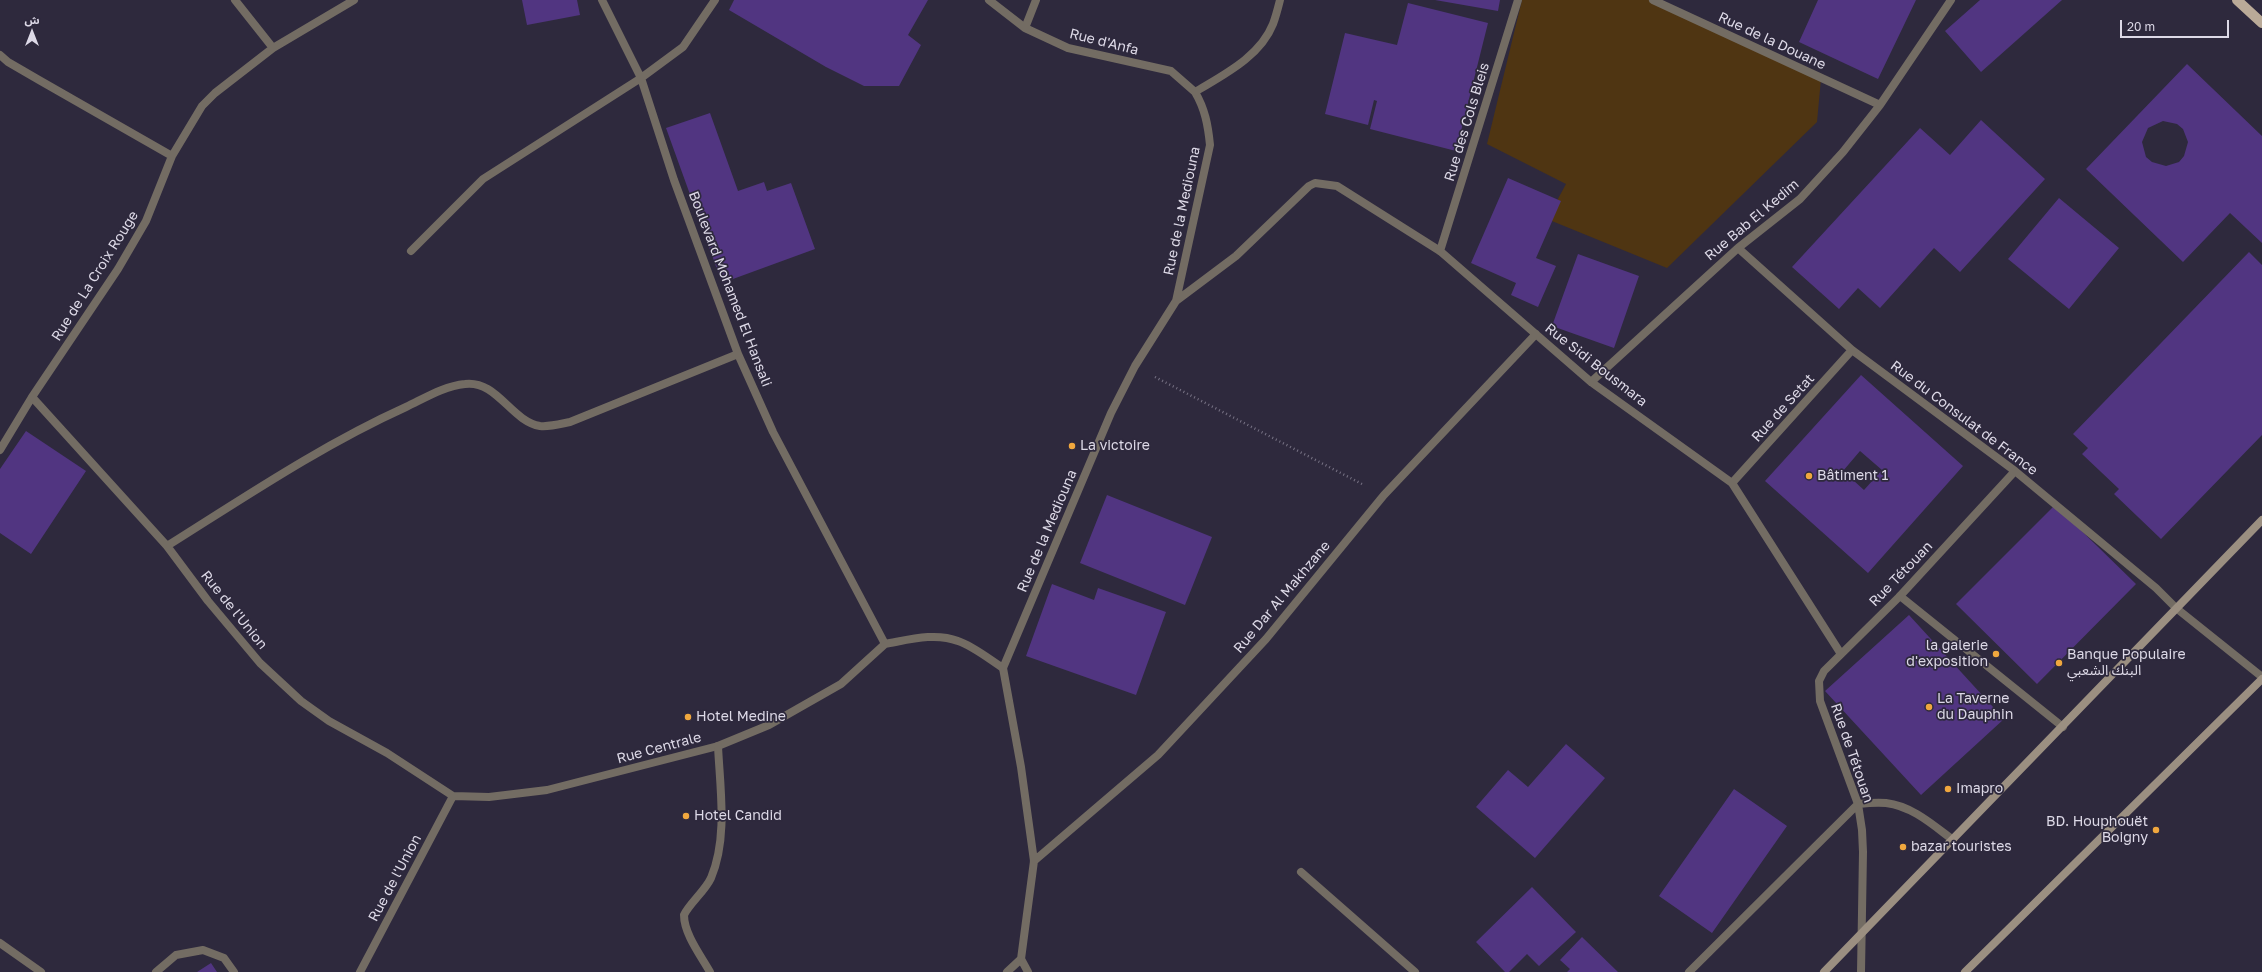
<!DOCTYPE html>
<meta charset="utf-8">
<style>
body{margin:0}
#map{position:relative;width:2262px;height:972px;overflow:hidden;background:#2e293d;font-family:"Golos Text","Noto Sans Arabic",sans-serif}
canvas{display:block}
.north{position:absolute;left:12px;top:12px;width:40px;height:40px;-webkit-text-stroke:3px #2e293d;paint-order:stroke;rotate:0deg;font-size:11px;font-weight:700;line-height:16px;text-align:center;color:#ddd9e7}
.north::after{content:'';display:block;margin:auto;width:14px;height:18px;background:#ddd9e7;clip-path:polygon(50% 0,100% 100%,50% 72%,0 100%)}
.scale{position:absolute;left:2120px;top:20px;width:109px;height:18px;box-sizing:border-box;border:2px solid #ddd9e7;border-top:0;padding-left:5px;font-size:12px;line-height:14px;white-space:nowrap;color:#ddd9e7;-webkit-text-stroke:3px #2e293d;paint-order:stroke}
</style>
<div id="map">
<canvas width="2262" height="972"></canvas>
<div class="north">ش</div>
<div class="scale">20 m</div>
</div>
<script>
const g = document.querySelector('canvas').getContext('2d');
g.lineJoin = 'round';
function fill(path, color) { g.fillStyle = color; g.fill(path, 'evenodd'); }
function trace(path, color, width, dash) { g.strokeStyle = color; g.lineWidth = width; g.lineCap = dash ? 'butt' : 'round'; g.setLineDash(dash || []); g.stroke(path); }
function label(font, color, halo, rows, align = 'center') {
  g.font = font + ' "Golos Text","Noto Sans Arabic",sans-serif'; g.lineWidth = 3.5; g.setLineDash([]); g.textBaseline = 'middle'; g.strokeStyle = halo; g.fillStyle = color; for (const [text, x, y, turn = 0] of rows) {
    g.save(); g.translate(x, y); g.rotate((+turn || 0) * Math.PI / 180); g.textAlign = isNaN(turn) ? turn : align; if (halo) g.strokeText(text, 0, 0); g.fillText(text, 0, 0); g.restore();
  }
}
fill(new Path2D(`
 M 1522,0 L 1652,0 L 1821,79 L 1817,122 L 1667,268 L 1547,219 L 1566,184 L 1487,144 Z`), '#4f3512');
fill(new Path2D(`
 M 522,0 L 577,0 L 580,15 L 527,25 Z
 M 734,0 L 928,0 L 908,35 L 921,45 L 899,86 L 864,86 L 826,67 L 729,10 Z
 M 1435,0 L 1500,0 L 1498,11 Z
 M 1818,0 L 1916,0 L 1878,79 L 1799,42 Z
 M 1980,0 L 2062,0 L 1981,72 L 1945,31 Z
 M 1408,3 L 1488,23 L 1456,151 L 1370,129 L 1377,101 L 1374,100 L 1368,125 L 1325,114 L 1345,33 L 1397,45 Z
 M 2187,64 L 2262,136 L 2262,243 L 2230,213 L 2183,262 L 2086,169 ZM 2163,121 L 2177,124 L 2183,129 L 2188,142 L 2184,156 L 2179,162 L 2166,166 L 2152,162 L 2146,157 L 2142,142 L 2148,128 Z
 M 710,113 L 738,191 L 764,182 L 767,191 L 791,183 L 815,249 L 722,283 L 666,128 Z
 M 1981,120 L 2045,179 L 1960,272 L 1934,248 L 1880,308 L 1858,288 L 1839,309 L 1792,267 L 1920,128 L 1950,155 Z
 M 1508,178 L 1561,201 L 1536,258 L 1556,266 L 1538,307 L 1511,295 L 1516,283 L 1471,263 Z
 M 2059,198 L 2119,248 L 2069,309 L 2008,259 Z
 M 2249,252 L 2262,265 L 2262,435 L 2161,539 L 2114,494 L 2119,489 L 2082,454 L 2088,448 L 2073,434 Z
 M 1578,254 L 1639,276 L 1614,348 L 1552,326 Z
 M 1861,375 L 1963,466 L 1868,573 L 1765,481 ZM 1860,451 L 1882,470 L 1864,490 L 1843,471 Z
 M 26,431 L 86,471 L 31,554 L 0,533 L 0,469 Z
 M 1107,495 L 1212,537 L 1185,605 L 1080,563 Z
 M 2055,505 L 2136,584 L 2037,684 L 1956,604 Z
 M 1052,584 L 1094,600 L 1098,588 L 1166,612 L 1136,695 L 1026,656 Z
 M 1909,615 L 2004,719 L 1921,795 L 1825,691 Z
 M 1566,744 L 1605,778 L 1535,858 L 1476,807 L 1508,770 L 1528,787 Z
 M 1734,789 L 1787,826 L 1712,933 L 1659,896 Z
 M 1532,887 L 1576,932 L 1539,966 L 1527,954 L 1509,972 L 1505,972 L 1476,942 Z
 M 1582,937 L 1618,972 L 1567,972 L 1570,969 L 1560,960 Z
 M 211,963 L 217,972 L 197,972 Z`), '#513581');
trace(new Path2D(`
 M 1155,377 L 1362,484`), '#787385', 2.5, [1, 3]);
trace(new Path2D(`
 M 235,0 L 273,48
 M 602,0 L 641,78 L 674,180 L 738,354 L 773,432 L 885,644
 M 989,0 L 1025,28 L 1068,48 L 1171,71 L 1195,92
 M 1025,28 L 1036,0
 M 0,55 L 8,62 L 39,80 L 172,156
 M 411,251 L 483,179 L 641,78 L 683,47 L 715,0
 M 1176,301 L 1210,145 C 1208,125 1205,109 1195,92 C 1223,75 1260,57 1273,24 C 1276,16 1278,8 1280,0
 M 32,397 L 167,546 L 208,601 L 260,663 L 301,701 L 329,721 L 387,753 L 453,796 L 489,797 L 547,790 L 718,746 L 769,725 L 841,684 L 885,644
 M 0,450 L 32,397 L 118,269 L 146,221 L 172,156 L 202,106 L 215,93 L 273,48 L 354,0
 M 167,546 C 245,497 322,445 406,407 C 425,398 444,386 465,384 C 497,380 511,421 540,426 C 550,427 560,424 570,422 L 738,354
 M 1900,596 L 2063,727
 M 885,644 C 908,640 935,632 958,641 C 973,646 989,659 1003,668 L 1111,413 L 1135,366 L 1176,301 L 1236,256 L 1309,186 L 1315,183 L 1337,186 L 1440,251
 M 0,943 L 41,972
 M 156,972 L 176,955 L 203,950 L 224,958 L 234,972
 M 360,972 L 453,796`), '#736c63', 8);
trace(new Path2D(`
 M 1518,0 L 1440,251 L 1591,382 L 1732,483 L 1841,654
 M 1653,0 L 1880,105
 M 1738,248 L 1852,350 L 2015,471 L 2156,588 L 2176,608 L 2262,677
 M 1591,382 L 1738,248 L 1800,199 L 1843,152 L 1880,105 L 1951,0
 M 1732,483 L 1852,350
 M 1003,668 L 1021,767 L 1034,861 L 1021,959 L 1028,972
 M 1034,861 L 1158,755 L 1266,639 L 1384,495 L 1536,334
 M 1301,872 L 1415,972
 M 710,972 C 701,956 684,934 684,915 C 689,904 705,891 711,878 C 728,838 720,788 718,746
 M 1007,972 L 1021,959
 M 1689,972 L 1858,804 C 1867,803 1877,802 1886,803 C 1912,806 1933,825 1953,840
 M 1861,972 L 1863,852 L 1862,830 L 1858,804 L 1820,701 L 1819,681 L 1824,671 L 1900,596 L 2015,471`), '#736c63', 8);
trace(new Path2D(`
 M 1824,972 L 2262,520
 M 1965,972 L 2262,679`), '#9b8f81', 8);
trace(new Path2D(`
 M 2237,0 L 2262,23`), '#baaa98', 10);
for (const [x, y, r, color] of [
 [1072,446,4,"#f0a73e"],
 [1809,476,4,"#f0a73e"],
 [1996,654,4,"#f0a73e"],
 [2059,663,4,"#f0a73e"],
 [1929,707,4,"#f0a73e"],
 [688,717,4,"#f0a73e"],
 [1948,789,4,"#f0a73e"],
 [686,816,4,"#f0a73e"],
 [2156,830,4,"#f0a73e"],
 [1903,847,4,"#f0a73e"]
]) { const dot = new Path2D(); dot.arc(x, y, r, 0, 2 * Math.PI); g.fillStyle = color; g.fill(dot); trace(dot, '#2e293d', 1.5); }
label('14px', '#ddd9e7', '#2e293d', [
 ["Rue de la Douane",1772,41,25],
 ["Rue d'Anfa",1104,42,14],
 ["Rue des Cols Bleis",1467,122,-73],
 ["Rue de la Mediouna",1182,211,-78],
 ["Rue Bab El Kedim",1752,220,-40],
 ["Rue de La Croix Rouge",95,276,-58],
 ["Boulevard Mohamed El Hansali",730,289,69],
 ["Rue Sidi Bousmara",1596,365,38],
 ["Rue de Setat",1783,408,-48],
 ["Rue du Consulat de France",1964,418,37],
 ["Rue de la Mediouna",1047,531,-67],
 ["Rue Tétouan",1901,574,-46],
 ["Rue Dar Al Makhzane",1282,597,-50],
 ["Rue de l'Union",234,610,51],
 ["Rue Centrale",659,748,-15],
 ["Rue de Tétouan",1852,753,71],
 ["Rue de l'Union",395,878,-62]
]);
label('14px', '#ddd9e7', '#2e293d', [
 ["La victoire",1080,446],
 ["Bâtiment 1",1817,476],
 ["la galerie",1988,646,"right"],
 ["d'exposition",1988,662,"right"],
 ["Banque Populaire",2067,655],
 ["البنك الشعبي",2067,671],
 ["La Taverne",1937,699],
 ["du Dauphin",1937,715],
 ["Hotel Medine",696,717],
 ["Imapro",1956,789],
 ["Hotel Candid",694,816],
 ["BD. Houphouët",2148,822,"right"],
 ["Boigny",2148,838,"right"],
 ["bazar touristes",1911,847]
], 'left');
</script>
